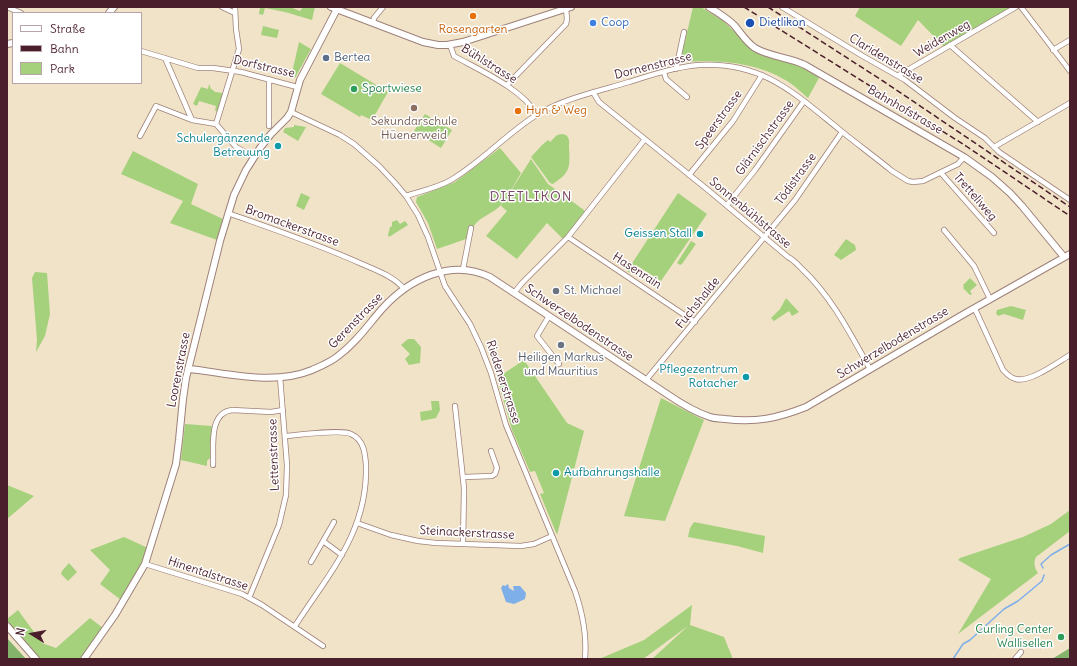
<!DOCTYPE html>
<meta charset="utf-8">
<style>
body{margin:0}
#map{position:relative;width:1077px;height:666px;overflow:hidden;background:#f1e3c8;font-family:Delius,sans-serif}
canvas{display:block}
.frame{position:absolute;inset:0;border:8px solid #4a1f2b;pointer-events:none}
.legend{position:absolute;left:12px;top:12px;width:130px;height:72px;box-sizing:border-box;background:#fff;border:1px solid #b7a5aa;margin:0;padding:5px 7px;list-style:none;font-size:12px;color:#4a1f2b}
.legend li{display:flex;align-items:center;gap:8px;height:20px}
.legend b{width:20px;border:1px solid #b7a5aa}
.north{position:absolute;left:12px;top:614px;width:40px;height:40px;-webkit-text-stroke:3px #fff;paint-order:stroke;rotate:281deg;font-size:11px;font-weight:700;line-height:16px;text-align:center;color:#4a1f2b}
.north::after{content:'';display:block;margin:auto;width:14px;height:18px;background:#4a1f2b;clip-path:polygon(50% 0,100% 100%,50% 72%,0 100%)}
</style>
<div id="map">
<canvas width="1077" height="666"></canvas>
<div class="frame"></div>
<ul class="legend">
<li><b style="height:5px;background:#fff"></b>Straße</li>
<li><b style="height:5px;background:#4a1f2b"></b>Bahn</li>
<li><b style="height:11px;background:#a5d17d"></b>Park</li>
</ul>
<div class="north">N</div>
</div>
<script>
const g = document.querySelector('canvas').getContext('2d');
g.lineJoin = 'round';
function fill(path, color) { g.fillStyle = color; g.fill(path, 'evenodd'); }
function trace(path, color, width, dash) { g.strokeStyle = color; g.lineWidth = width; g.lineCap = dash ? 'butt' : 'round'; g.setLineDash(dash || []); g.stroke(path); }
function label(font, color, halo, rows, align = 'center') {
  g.font = font + ' Delius,sans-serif'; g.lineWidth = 3; g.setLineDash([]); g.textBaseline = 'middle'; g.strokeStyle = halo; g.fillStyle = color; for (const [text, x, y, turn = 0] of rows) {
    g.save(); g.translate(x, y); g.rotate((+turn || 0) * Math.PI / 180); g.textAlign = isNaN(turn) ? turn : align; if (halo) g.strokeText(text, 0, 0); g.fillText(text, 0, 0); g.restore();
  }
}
fill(new Path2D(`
 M 260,7 L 290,7 L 300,11 L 303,7 L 315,7 L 312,20 L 285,12 L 265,8 L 263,15 L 259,14 Z
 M 693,7 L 701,7 L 723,21 L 750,46 L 794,62 L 820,76 L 808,98 C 802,93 794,85 787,81 C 754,61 717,60 680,62 Z
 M 860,7 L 1016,7 L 945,48 L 918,20 L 901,46 L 855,16 Z
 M 263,26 L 279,30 L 277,38 L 261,35 Z
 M 299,42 L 311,49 L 295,78 L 291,77 Z
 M 340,63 L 388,92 L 372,120 L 361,115 L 360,117 L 321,94 Z
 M 209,84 L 211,89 L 213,90 L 215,92 L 223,93 L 217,112 L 215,110 L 216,106 L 199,101 L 197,106 L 193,104 L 201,87 L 208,89 Z
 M 425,114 L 452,130 L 441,148 L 414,131 Z
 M 294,125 L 306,127 L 298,141 L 283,132 L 285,128 L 294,127 Z
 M 562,134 L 566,135 C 570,139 569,142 569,147 C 570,167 571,172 553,184 L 550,183 L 531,157 L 542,145 L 548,140 L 550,142 L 557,135 Z
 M 500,148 L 521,173 L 505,200 L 531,159 L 548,184 L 584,210 L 585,213 L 563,239 L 547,223 L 517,259 L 486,236 L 507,211 L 501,206 L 503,203 C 489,219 475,214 469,238 L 437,249 L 428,223 L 416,202 L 417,197 L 455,182 Z
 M 133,151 L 198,184 L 191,204 L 223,219 L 217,240 L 170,223 L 183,201 L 121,174 Z
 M 301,193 L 310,197 L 304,210 L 296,206 Z
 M 678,193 L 707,214 L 661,281 L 636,265 L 630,273 L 627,271 Z
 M 397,220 L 400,224 L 405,221 L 408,225 L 389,237 L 388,235 L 390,227 L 392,226 L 392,222 Z
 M 846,239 L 855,245 L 856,250 L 841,260 L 834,255 Z
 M 691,241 L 696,244 L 682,264 L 680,265 L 677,263 Z
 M 35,272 L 47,273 L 50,314 L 45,336 L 36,352 L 37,340 L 32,278 Z
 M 647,274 L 660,282 L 656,288 L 644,280 Z
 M 970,278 L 977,285 L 970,291 L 972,294 L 970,295 L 963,288 L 964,287 L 963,285 Z
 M 786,298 L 799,312 L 792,316 L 789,311 L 774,321 L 771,318 L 780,309 Z
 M 1011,306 L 1026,310 L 1023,320 L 1004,314 L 998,316 L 996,313 L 997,310 Z
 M 408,339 L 414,339 L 421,347 L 420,363 L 409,365 L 405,359 L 410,354 L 401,345 Z
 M 524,360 L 567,423 L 584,431 L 557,535 L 540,494 L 544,493 L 535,471 L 530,472 L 512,430 L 497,378 Z
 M 661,398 L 704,420 L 665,521 L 624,516 Z
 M 431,401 L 439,401 L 440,410 L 436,418 L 421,421 L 420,412 L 432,410 Z
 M 185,424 L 212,426 L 211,457 L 207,461 L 207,466 L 181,460 Z
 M 7,485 L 34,496 L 7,519 Z
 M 1070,510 L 1070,531 L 1036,557 C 1033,563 1035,569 1038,573 L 958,634 L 991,579 L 958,560 L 960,558 L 1023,537 L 1051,524 Z
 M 694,522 L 765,536 L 763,553 L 737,546 L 688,537 L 690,528 Z
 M 124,537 L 148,548 L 142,563 L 121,600 L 100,584 L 110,570 L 90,550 Z
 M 69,563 L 77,572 L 68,581 L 61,574 L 62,571 Z
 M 692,605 L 690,625 L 724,637 L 733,659 L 652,659 L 688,626 L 643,659 L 599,659 L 644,640 Z
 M 18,610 L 42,643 L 56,648 L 90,618 L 103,628 L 81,659 L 40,659 L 7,623 L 7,619 Z`), '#a5d17d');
fill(new Path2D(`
 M 7,638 L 26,659 L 7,659 Z
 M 1070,648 L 1070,659 L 1052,659 Z`), '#84b36c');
fill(new Path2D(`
 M 508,584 L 509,588 L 514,591 L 513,586 L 520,586 L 526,593 L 525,599 L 514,604 L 506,602 L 501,588 L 503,585 L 505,586 Z`), '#7eafe9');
trace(new Path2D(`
 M 1043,568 L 1041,564 L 1051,555 L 1070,544
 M 953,659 L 963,644 L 970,640 L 1004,609 L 1018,601 L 1042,581 L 1044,575`), '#7eafe9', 1.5);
const street = new Path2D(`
 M 7,7 L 21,13
 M 222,7 L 235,13
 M 782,7 L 861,55 L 905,80 L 955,118 L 985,138 L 999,152 L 1070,200
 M 1021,7 L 1070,71
 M 373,22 L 374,18 L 383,7
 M 450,45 L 454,56 C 479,70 523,89 537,115
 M 950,45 L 1038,122
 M 1053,50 L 1070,40
 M 141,51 L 198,68 L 213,68 L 241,72 L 297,87
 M 165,58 L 192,120 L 216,124 L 236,147 L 254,157
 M 676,69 L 684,32
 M 664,72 L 666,79 L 687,97
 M 899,75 L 1016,7
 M 269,79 L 269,126
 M 507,85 L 566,24 L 567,19 L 566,9
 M 593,92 L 599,102 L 708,190 L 788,257 C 794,260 798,265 802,269 C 832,297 851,335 870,369
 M 291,112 L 340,135 L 354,144 L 379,166 L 395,183 L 406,196 L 418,215 L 428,237 L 445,286 L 470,324 L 481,347 L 491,373 L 506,425 L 575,591 C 583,614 587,635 585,659
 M 216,124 L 239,49 L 236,29 L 235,7
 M 140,136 L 156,106 L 192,120
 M 994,147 L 1070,103
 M 941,173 L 994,233
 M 689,175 L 733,121 L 762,75
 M 406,196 C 421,191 437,188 451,180 C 483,161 507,133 538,114 C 565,98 599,91 629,82 C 651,75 675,67 699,65 C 762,61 794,93 840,130 C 857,144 875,157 892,171 L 908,181 L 913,182 L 923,181 L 958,164 L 964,157
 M 727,205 L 755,170 L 804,101
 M 228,213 C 273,229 318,244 362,264 C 376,270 395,277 404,289
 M 944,230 L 974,266 L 990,299
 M 568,237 L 695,322
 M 463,269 L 471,228
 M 514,293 L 522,283 L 568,237 L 645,139
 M 975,309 L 1003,370 C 1007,374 1010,378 1016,379 C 1030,383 1058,362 1070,355
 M 549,316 L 537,336 L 559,364
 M 646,380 L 795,200 L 842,132
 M 455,406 L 464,488 L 463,544
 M 285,436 C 298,435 342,429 351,434 C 364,440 365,453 366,465 C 368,532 329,573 295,626
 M 213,465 C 214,447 208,413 232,410 L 271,412 L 283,410
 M 464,477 L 492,476 L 495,474 L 497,468 L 491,451
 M 357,523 L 391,535 L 418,541 L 436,543 L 521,546 L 534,544 L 552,536
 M 323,541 L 342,555
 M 311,562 L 334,522
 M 145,564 L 242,594 L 262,605 L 323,646
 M 249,598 L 279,525 L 286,495 L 287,465 L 280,377
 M 1015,659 L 1021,652`);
const secondary = new Path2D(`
 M 331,7 L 423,42 L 438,45 L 447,45 L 463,42 L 571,7
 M 709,7 C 718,13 727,18 734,25 C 741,33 746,42 755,48 C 770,57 789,57 805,65 L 964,157 L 992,177 L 1010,193 L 1022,206 L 1064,257
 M 109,13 L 114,7
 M 7,44 L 13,43
 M 189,369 C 228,373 273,386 312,370 C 321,366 331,362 338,356 C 356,343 368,325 382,309 C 409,279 451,258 490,277 L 667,394 C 680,403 695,412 710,417 C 715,419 720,418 725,419 C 756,423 778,418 806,407 L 964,314 L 1070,254
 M 7,626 L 36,659
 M 84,659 L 115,615 L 145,564 L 176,464 L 179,440 L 183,399 L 186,378 L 220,241 L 234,195 L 246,170 L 260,148 L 271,134 L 287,118 L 291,112 L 300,80 L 337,9`);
trace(street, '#9e817a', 6);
trace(secondary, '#9e817a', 8);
trace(street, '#fff', 4.5);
trace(secondary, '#fff', 6);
trace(new Path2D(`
 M 744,7 L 966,146 L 1070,216
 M 768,7 L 883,81 L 1070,207`), '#4a1f2b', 1.5, [6, 3]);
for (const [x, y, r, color] of [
 [473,16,4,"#e8710a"],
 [593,23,4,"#3f7fe0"],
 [750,23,5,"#1a4fb4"],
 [326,58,4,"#5c6f8a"],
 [354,89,4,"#2e9e5b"],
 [414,108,4,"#8d6e63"],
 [518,111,4,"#e8710a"],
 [278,146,4,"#0f9aa8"],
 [700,234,4,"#0f9aa8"],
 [556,291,4,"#6b7280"],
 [561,345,4,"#6b7280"],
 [746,377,4,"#0f9aa8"],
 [556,473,4,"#0f9aa8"],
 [1061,637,4,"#2e9e5b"]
]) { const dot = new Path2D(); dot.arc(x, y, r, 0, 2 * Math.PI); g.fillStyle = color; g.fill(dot); trace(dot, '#fff', 1.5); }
label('12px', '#366cbe', '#fff', [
 ["Coop",601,23]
], 'left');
label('12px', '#164399', '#fff', [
 ["Dietlikon",759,23]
], 'left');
label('12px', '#c56008', '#fff', [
 ["Rosengarten",473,30],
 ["Hyn & Weg",526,111,"left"]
]);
label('12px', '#4a1f2b', '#fff', [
 ["Weidenweg",942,39,-30],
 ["Claridenstrasse",886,59,31],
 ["Bühlstrasse",489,64,32],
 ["Dornenstrasse",653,66,-14],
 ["Dorfstrasse",264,67,13],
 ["Bahnhofstrasse",905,110,30],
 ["Speerstrasse",719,120,-54],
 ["Glärnischstrasse",765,138,-54],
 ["Tödistrasse",796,179,-54],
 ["Tretteliweg",975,197,49],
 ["Sonnenbühlstrasse",750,213,40],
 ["Bromackerstrasse",292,226,20],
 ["Hasenrain",637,271,33],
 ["Fuchshalde",698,303,-51],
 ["Gerenstrasse",356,321,-46],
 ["Schwerzelbodenstrasse",579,323,34],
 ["Schwerzelbodenstrasse",893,343,-31],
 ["Loorenstrasse",179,370,-79],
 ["Riedenerstrasse",503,382,72],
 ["Lettenstrasse",274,455,-92],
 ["Steinackerstrasse",467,533,3],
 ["Hinentalstrasse",208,574,18]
]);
label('12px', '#4e5e75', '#fff', [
 ["Bertea",334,58]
], 'left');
label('12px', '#27864d', '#fff', [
 ["Sportwiese",362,89],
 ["Curling Center",1053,630,"right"],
 ["Wallisellen",1053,644,"right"]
], 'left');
label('12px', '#785e54', '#fff', [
 ["Sekundarschule",414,122],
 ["Hüenerweid",414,136]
]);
label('12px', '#0d838f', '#fff', [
 ["Schulergänzende",270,139],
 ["Betreuung",270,153],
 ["Geissen Stall",692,234],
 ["Pflegezentrum",738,370],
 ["Rotacher",738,384],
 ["Aufbahrungshalle",564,473,"left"]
], 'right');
label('12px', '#5b616d', '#fff', [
 ["St. Michael",564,291],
 ["Heiligen Markus",561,358,"center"],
 ["und Mauritius",561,372,"center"]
], 'left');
g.letterSpacing = '1px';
label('14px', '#7a4c61', '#fff', [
 ["DIETLIKON",531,197]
]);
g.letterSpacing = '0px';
</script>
